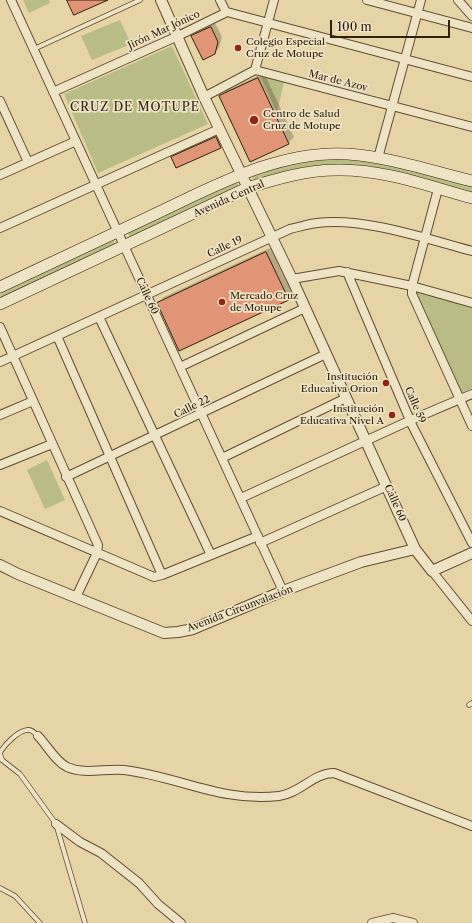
<!DOCTYPE html>
<meta charset="utf-8">
<style>
body{margin:0}
#map{position:relative;width:472px;height:923px;overflow:hidden;background:#e6d4a7;font-family:"Libre Caslon Text",serif}
canvas{display:block}
.scale{position:absolute;left:330px;top:20px;width:120px;height:18px;box-sizing:border-box;border:2px solid #32200d;border-top:0;padding-left:5px;font-size:12px;line-height:14px;white-space:nowrap;color:#32200d;-webkit-text-stroke:3px #efe3c6;paint-order:stroke}
</style>
<div id="map">
<canvas width="472" height="923"></canvas>
<div class="scale">100 m</div>
</div>
<script>
const g = document.querySelector('canvas').getContext('2d');
g.lineJoin = 'round';
function fill(path, color) { g.fillStyle = color; g.fill(path, 'evenodd'); }
function trace(path, color, width, dash) { g.strokeStyle = color; g.lineWidth = width; g.lineCap = dash ? 'butt' : 'round'; g.setLineDash(dash || []); g.stroke(path); }
function label(font, color, halo, rows, align = 'center') {
  g.font = font + ' "Libre Caslon Text",serif'; g.lineWidth = 3.5; g.setLineDash([]); g.textBaseline = 'middle'; g.strokeStyle = halo; g.fillStyle = color; for (const [text, x, y, turn = 0] of rows) {
    g.save(); g.translate(x, y); g.rotate((+turn || 0) * Math.PI / 180); g.textAlign = isNaN(turn) ? turn : align; if (halo) g.strokeText(text, 0, 0); g.fillText(text, 0, 0); g.restore();
  }
}
fill(new Path2D(`
 M 23,0 L 49,0 L 50,3 L 29,13 Z
 M 120,20 L 131,44 L 92,60 L 81,36 Z
 M 172,46 L 208,124 L 98,173 L 64,94 Z
 M 260,75 L 284,82 L 277,113 Z
 M 304,159 L 365,159 L 472,184 L 472,195 L 352,168 L 256,184 L 251,174 Z
 M 236,180 L 240,189 L 131,239 L 127,231 Z
 M 113,238 L 116,247 L 1,299 L 0,291 Z
 M 415,292 L 472,307 L 472,388 L 459,394 L 414,294 Z
 M 47,460 L 65,500 L 45,509 L 27,470 Z`), '#b9bc84');
fill(new Path2D(`
 M 215,23 L 222,37 L 219,48 L 214,53 L 193,36 L 197,32 Z
 M 264,73 L 294,137 L 288,143 L 220,97 L 226,91 Z
 M 220,133 L 224,143 L 220,147 L 172,158 L 176,153 Z
 M 272,247 L 294,294 L 288,299 L 158,303 L 164,297 Z`), '#0003');
const building = new Path2D(`
 M 67,0 L 108,0 L 74,15 Z
 M 211,27 L 218,42 L 215,54 L 203,60 L 191,36 Z
 M 258,78 L 289,144 L 250,162 L 219,96 Z
 M 216,137 L 221,148 L 176,168 L 171,157 Z
 M 266,252 L 289,300 L 179,351 L 157,303 Z`);
fill(building, '#e09576');
trace(building, '#32200d', 1);
const service = new Path2D(`
 M 34,49 L 140,0
 M 469,705 L 472,703
 M 0,753 C 4,745 18,731 27,730 C 32,729 35,733 38,736
 M 0,754 L 2,760 L 20,774 L 56,824 L 85,923
 M 0,888 L 15,896 L 40,923`);
const minor = new Path2D(`
 M 11,0 L 283,591
 M 220,0 L 226,12
 M 367,0 L 472,28
 M 458,0 L 472,16
 M 255,70 L 274,0
 M 53,92 L 178,36 L 227,12 L 472,77
 M 204,97 L 255,70 L 472,127
 M 0,101 L 28,162
 M 378,158 L 421,0
 M 0,175 L 76,141
 M 438,189 L 412,286 L 412,294 L 472,426
 M 0,228 L 219,129
 M 347,272 L 412,425 L 472,543
 M 292,279 L 339,271 L 412,286 L 472,303
 M 99,317 L 211,555
 M 0,327 L 98,545 L 97,553 L 76,597
 M 57,336 L 162,575
 M 0,362 L 290,229 C 299,227 308,224 317,223 C 364,217 427,239 472,251
 M 180,367 L 305,308
 M 0,415 L 33,401
 M 222,458 L 346,398
 M 0,465 L 52,444
 M 66,477 L 326,354
 M 241,498 L 411,420 L 472,394
 M 0,511 L 154,577 L 162,575 L 258,536
 M 260,543 L 387,486
 M 432,571 L 472,621
 M 38,736 C 47,745 55,761 67,767 C 85,775 105,768 124,770 C 177,776 223,803 279,796 C 301,793 313,773 334,773 L 472,826
 M 56,824 L 80,842 L 101,853 L 139,883 L 158,904 L 181,923
 M 372,923 L 393,918 L 413,923`);
const tertiary = new Path2D(`
 M 161,0 L 204,97 L 292,279 L 415,549 L 432,571 L 472,553
 M 0,565 L 18,574 L 164,633 L 178,632 L 193,629 L 283,591 L 361,562 L 415,549`);
const secondary = new Path2D(`
 M 0,287 C 50,263 101,240 151,216 C 213,187 277,150 348,154 C 390,157 431,171 472,181
 M 0,304 L 247,188 C 276,179 306,170 337,170 C 383,169 428,186 472,198`);
trace(service, '#5f4d34', 5.5);
trace(minor, '#5f4d34', 10);
trace(tertiary, '#5f4d34', 12);
trace(secondary, '#32200d', 12);
trace(service, '#efe3c6', 4);
trace(minor, '#efe3c6', 8);
trace(tertiary, '#efe3c6', 10);
trace(secondary, '#efe3c6', 11);
for (const [x, y, r, color] of [
 [238,48,4,"#8f2418"],
 [254,120,5,"#8f2418"],
 [222,302,4,"#8f2418"],
 [386,383,4,"#8f2418"],
 [392,415,4,"#8f2418"]
]) { const dot = new Path2D(); dot.arc(x, y, r, 0, 2 * Math.PI); g.fillStyle = color; g.fill(dot); trace(dot, '#efe3c6', 1.5); }
label('10px', '#32200d', '#efe3c6', [
 ["Jirón Mar Jónico",164,30,-25],
 ["Mar de Azov",338,81,14],
 ["Avenida Central",229,199,-24],
 ["Calle 19",225,247,-25],
 ["Calle 60",147,296,65],
 ["Calle 59",415,405,67],
 ["Calle 22",192,407,-26],
 ["Calle 60",395,503,66],
 ["Avenida Circunvalación",240,609,-21]
]);
label('10px', '#32200d', '#efe3c6', [
 ["Colegio Especial",246,42],
 ["Cruz de Motupe",246,54],
 ["Centro de Salud",263,114],
 ["Cruz de Motupe",263,126],
 ["Mercado Cruz",230,296],
 ["de Motupe",230,308],
 ["Institución",378,377,"right"],
 ["Educativa Orion",378,389,"right"],
 ["Institución",384,409,"right"],
 ["Educativa Nivel A",384,421,"right"]
], 'left');
g.letterSpacing = '1px';
label('12px', '#32200d', '#efe3c6', [
 ["CRUZ DE MOTUPE",135,108]
]);
g.letterSpacing = '0px';
</script>
